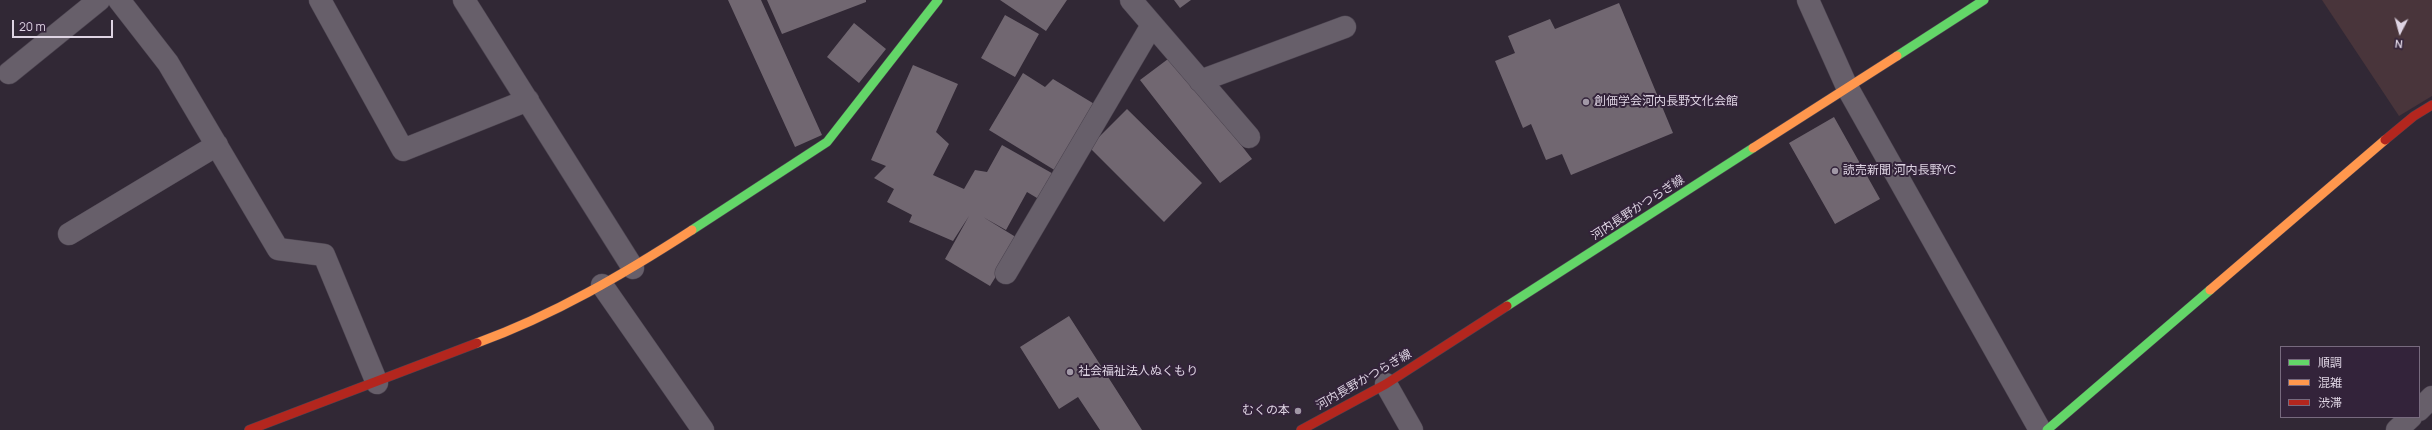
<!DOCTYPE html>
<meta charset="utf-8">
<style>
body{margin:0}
#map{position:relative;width:2432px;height:430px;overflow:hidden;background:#312835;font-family:Manrope,"Noto Sans JP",sans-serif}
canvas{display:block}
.legend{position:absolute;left:2280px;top:346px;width:140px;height:72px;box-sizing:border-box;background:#33233a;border:1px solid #776a7e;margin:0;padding:5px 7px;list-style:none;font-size:12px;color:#ded4e3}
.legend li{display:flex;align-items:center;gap:8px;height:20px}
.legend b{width:20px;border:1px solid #776a7e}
.north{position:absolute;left:2380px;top:12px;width:40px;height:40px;-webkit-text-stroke:3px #33233a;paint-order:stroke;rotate:186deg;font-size:11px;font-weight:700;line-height:16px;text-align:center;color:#ded4e3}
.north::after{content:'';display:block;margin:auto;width:14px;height:18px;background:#ded4e3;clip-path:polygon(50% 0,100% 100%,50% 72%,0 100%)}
.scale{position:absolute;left:12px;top:20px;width:101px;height:18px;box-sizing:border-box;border:2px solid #ded4e3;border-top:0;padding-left:5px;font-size:12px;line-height:14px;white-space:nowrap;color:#ded4e3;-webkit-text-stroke:3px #33233a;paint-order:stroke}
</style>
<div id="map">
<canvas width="2432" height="430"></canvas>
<ul class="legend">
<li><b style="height:5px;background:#63d668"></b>順調</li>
<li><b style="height:5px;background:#ff974d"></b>混雑</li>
<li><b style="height:5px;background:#b3261e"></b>渋滞</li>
</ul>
<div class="north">N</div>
<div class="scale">20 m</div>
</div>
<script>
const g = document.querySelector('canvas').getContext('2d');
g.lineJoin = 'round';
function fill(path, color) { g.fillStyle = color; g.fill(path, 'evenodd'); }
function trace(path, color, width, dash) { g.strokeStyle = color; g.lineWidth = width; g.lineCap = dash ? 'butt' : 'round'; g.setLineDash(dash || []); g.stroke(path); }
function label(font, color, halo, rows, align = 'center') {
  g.font = font + ' Manrope,"Noto Sans JP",sans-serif'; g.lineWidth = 4; g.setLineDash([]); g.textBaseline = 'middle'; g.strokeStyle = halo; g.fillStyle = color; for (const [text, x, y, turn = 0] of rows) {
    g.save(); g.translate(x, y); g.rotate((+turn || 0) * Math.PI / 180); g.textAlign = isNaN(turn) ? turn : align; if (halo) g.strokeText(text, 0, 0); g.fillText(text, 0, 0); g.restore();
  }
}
fill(new Path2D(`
 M 2322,0 L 2432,0 L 2432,96 L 2399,116 Z`), '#49353b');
fill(new Path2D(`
 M 728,0 L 761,0 L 822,135 L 795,147 Z
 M 767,0 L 866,0 L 866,2 L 782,34 Z
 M 1000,0 L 1067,0 L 1046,31 Z
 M 1174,0 L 1191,0 L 1180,8 Z
 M 1619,3 L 1673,133 L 1571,175 L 1562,154 L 1546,160 L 1531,124 L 1523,128 L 1495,61 L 1515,53 L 1508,36 L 1550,19 L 1555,29 Z
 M 1005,15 L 1039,34 L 1015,77 L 981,58 Z
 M 854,23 L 886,49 L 859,83 L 827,57 Z
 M 1172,56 L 1252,159 L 1220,183 L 1140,80 Z
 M 913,65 L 958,84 L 936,132 L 949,144 L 933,175 L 964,189 L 975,170 L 987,172 L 1002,145 L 1057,176 L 1042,201 L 1027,192 L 1006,230 L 983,217 L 1019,239 L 990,286 L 945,259 L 969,216 L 953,241 L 909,222 L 912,215 L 887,202 L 894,189 L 874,178 L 886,166 L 871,160 Z
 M 1023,73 L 1045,87 L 1053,79 L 1096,105 L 1056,171 L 989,130 Z
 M 1127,109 L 1202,183 L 1164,222 L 1089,147 Z
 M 1834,117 L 1880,199 L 1835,224 L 1789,143 Z
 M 1069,316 L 1142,430 L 1100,430 L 1078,397 L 1059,409 L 1020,347 Z`), '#716771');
const street = new Path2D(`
 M 119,0 L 168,63 L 278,249 L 324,255 L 377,383
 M 320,0 L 403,150 L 528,100
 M 464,0 L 633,268
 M 1131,0 L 1249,137
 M 1808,0 L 1847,87 L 2040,430
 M 9,73 L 99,0
 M 1200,81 L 1345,27
 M 69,234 L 217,145
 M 1006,273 L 1152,25
 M 602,285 L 703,430
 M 1386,384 L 1412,430
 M 2419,410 L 2432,397
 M 2397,430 L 2411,417`);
const fast = new Path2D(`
 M 1897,56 L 1984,0
 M 692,230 L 827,142 L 938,0
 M 1507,306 L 1753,148
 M 2047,430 L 2210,290`);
const slow = new Path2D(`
 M 1753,148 L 1897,56
 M 2210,290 L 2385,140
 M 477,343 C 554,315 624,274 692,230`);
const jam = new Path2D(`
 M 2385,140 L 2414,116 L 2432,105
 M 249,430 L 477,343
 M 1301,430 L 1386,384 L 1507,306`);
trace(street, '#4c4450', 23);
trace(fast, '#4c4450', 10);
trace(slow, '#4c4450', 10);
trace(jam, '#4c4450', 10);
trace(street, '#675f6a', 22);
trace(fast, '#63d668', 9);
trace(slow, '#ff974d', 9);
trace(jam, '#b3261e', 9);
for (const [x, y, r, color] of [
 [1586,102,4,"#a198a6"],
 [1835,171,4,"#a198a6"],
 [1070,372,4,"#a198a6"],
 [1298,411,4,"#a198a6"]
]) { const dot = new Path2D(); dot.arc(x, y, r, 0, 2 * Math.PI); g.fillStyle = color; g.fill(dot); trace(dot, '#33233a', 1.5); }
label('12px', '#ded4e3', '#33233a', [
 ["創価学会河内長野文化会館",1594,102],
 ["読売新聞 河内長野YC",1843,171],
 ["社会福祉法人ぬくもり",1078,372],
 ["むくの本",1290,411,"right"]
], 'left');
label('12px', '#ded4e3', '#33233a', [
 ["河内長野かつらぎ線",1638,208,-33],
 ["河内長野かつらぎ線",1364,380,-30]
]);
</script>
